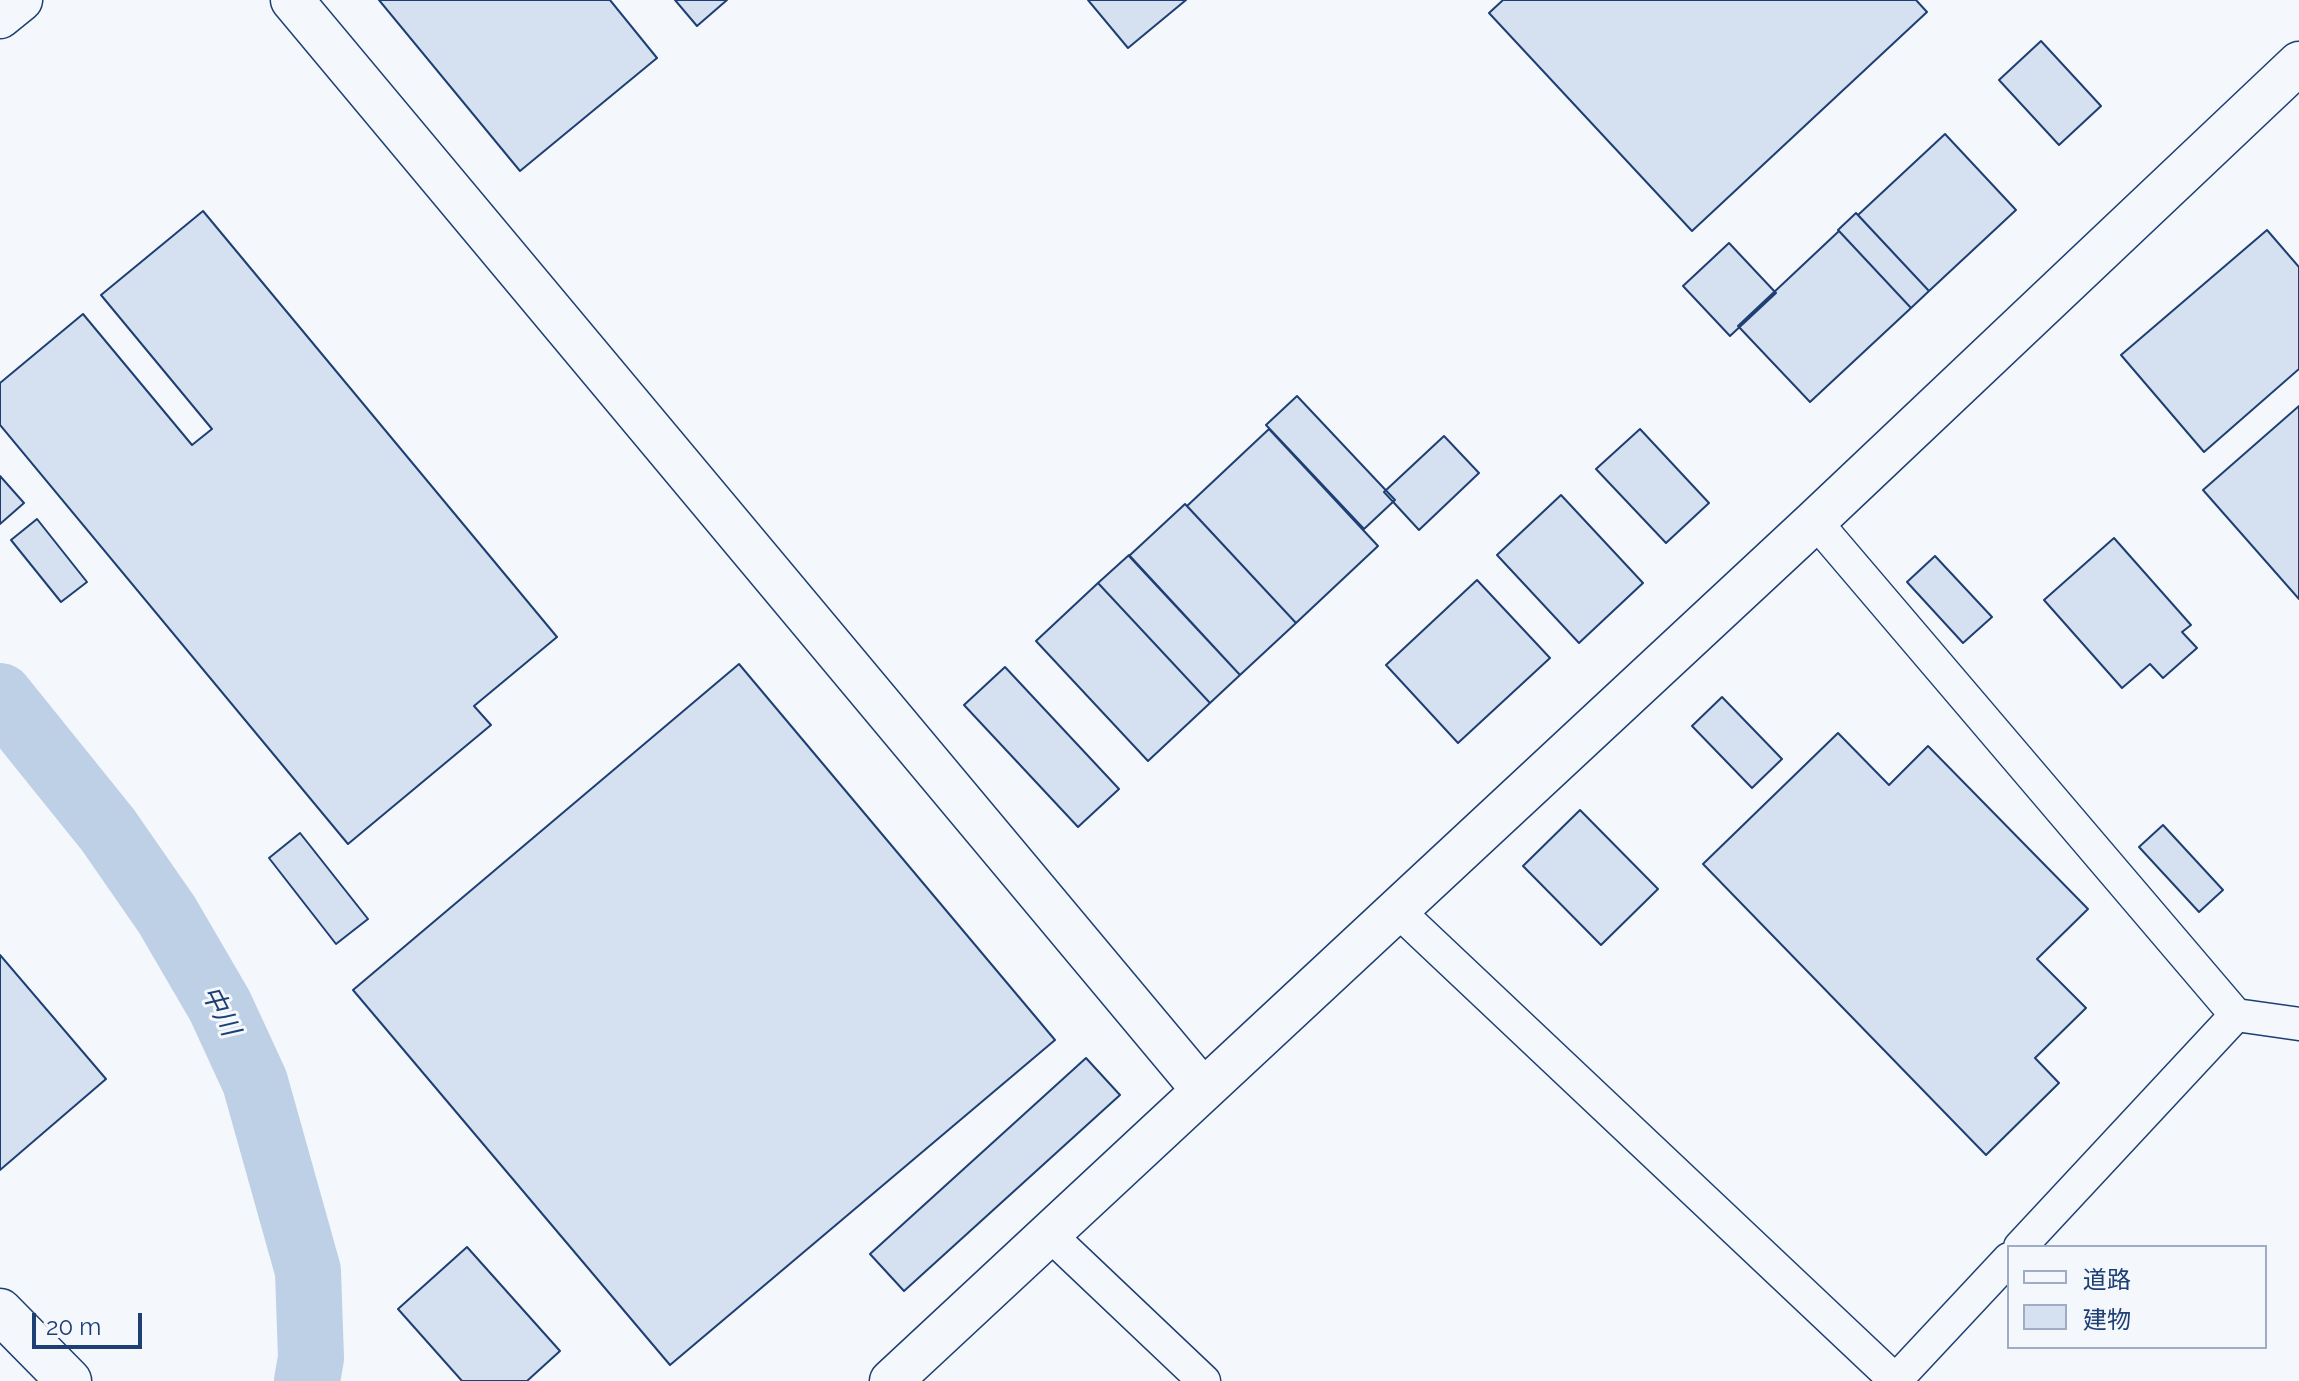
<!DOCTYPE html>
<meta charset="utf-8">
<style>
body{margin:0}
#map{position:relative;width:2299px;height:1381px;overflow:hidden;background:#f4f7fb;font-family:Raleway,"Noto Sans JP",sans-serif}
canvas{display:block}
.legend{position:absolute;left:2007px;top:1245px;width:260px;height:104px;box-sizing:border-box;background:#f4f7fb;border:2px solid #9eadc5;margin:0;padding:10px 14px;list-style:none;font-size:24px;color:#1d3f73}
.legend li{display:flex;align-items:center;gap:16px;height:40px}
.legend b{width:40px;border:2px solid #9eadc5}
.scale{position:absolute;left:32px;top:1313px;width:110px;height:36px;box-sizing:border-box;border:4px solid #1d3f73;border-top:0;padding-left:10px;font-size:24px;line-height:28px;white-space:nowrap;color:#1d3f73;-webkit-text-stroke:6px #f4f7fb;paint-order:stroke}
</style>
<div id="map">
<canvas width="2299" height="1381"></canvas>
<ul class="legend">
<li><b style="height:10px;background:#f4f7fb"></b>道路</li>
<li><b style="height:22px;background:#d5e0f0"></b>建物</li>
</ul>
<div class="scale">20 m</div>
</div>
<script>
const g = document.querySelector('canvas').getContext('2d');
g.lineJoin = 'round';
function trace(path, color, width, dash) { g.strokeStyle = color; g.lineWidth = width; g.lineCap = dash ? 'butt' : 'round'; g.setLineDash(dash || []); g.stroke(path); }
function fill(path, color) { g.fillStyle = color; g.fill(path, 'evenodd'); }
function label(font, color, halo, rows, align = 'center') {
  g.font = font + ' Raleway,"Noto Sans JP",sans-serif'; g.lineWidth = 6; g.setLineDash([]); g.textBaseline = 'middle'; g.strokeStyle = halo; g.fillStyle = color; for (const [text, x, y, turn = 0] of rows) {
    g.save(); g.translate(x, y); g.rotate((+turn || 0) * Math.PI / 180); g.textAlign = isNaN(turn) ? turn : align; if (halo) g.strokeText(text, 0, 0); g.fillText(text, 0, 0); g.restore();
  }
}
trace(new Path2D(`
 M 0,696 L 108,830 L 167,915 L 220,1006 L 255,1082 L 308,1271 L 311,1358 L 307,1381`), '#bed0e5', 66);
const building = new Path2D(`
 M 379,0 L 610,0 L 657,58 L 520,171 Z
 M 675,0 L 727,0 L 697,26 Z
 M 1088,0 L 1186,0 L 1128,48 Z
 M 1503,0 L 1916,0 L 1927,12 L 1692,231 L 1489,13 Z
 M 2041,41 L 2101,106 L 2059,145 L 1999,80 Z
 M 1945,134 L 2016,210 L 1929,291 L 1858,215 Z
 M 203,211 L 557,637 L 474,706 L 491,725 L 348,844 L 0,425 L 0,383 L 83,314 L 192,445 L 212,429 L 101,295 Z
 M 1856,213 L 1929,291 L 1911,308 L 1838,230 Z
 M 2267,230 L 2299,267 L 2299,369 L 2204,452 L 2121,355 Z
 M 1839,231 L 1911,308 L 1810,402 L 1738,326 Z
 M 1729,243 L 1776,293 L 1730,336 L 1683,286 Z
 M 1297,396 L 1395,500 L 1364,529 L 1266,425 Z
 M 2299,406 L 2299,599 L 2203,490 Z
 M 1269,429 L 1378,546 L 1296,623 L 1187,506 Z
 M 1640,429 L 1709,503 L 1666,543 L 1596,469 Z
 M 1444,436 L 1479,473 L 1419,530 L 1384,492 Z
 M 0,476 L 24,503 L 0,524 Z
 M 1561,495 L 1643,583 L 1579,643 L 1497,555 Z
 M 1185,504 L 1296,623 L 1240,675 L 1129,556 Z
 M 37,519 L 87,582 L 61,602 L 11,540 Z
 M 2114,538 L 2191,625 L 2182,632 L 2197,648 L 2163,678 L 2150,664 L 2122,688 L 2044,600 Z
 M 1129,555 L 1240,675 L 1210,703 L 1098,583 Z
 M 1935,556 L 1992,617 L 1963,643 L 1907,582 Z
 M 1477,580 L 1550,658 L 1458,743 L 1386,665 Z
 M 1098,583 L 1210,703 L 1148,761 L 1036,641 Z
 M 739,664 L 1055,1040 L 670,1365 L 353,990 Z
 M 1005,667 L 1119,789 L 1078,827 L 964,705 Z
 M 1722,697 L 1782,759 L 1752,788 L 1692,726 Z
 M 1838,733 L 1889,785 L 1928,746 L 2088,909 L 2037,959 L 2086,1008 L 2035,1058 L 2059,1083 L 1986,1155 L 1703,864 Z
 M 1580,810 L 1658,889 L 1601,945 L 1523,866 Z
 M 2163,825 L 2223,890 L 2199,912 L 2139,847 Z
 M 300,833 L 368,919 L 336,944 L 269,858 Z
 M 0,955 L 106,1079 L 0,1170 Z
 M 1086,1058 L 1120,1095 L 904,1291 L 870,1254 Z
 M 467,1247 L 560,1351 L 527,1381 L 462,1381 L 398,1309 Z`);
fill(building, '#d5e0f0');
trace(building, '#1d3f73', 2);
const minor = new Path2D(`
 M 1815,521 L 2236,1015 L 2299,1024
 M 1397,910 L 1896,1381
 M 1049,1234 L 1204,1381
 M 2020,1247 L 2236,1015
 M 1895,1381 L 2009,1259`);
const tertiary = new Path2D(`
 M 292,0 L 1203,1090
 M 0,17 L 21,0
 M 891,1381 L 1815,521 L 2299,63`);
const primary = new Path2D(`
 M 0,1311 L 69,1381`);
trace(minor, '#1d3f73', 35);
trace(tertiary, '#1d3f73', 45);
trace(primary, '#1d3f73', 47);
trace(minor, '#f4f7fb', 32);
trace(tertiary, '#f4f7fb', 42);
trace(primary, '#f4f7fb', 44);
label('italic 26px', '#1d3f73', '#f4f7fb', [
 ["中川",220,1011,63]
]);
</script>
